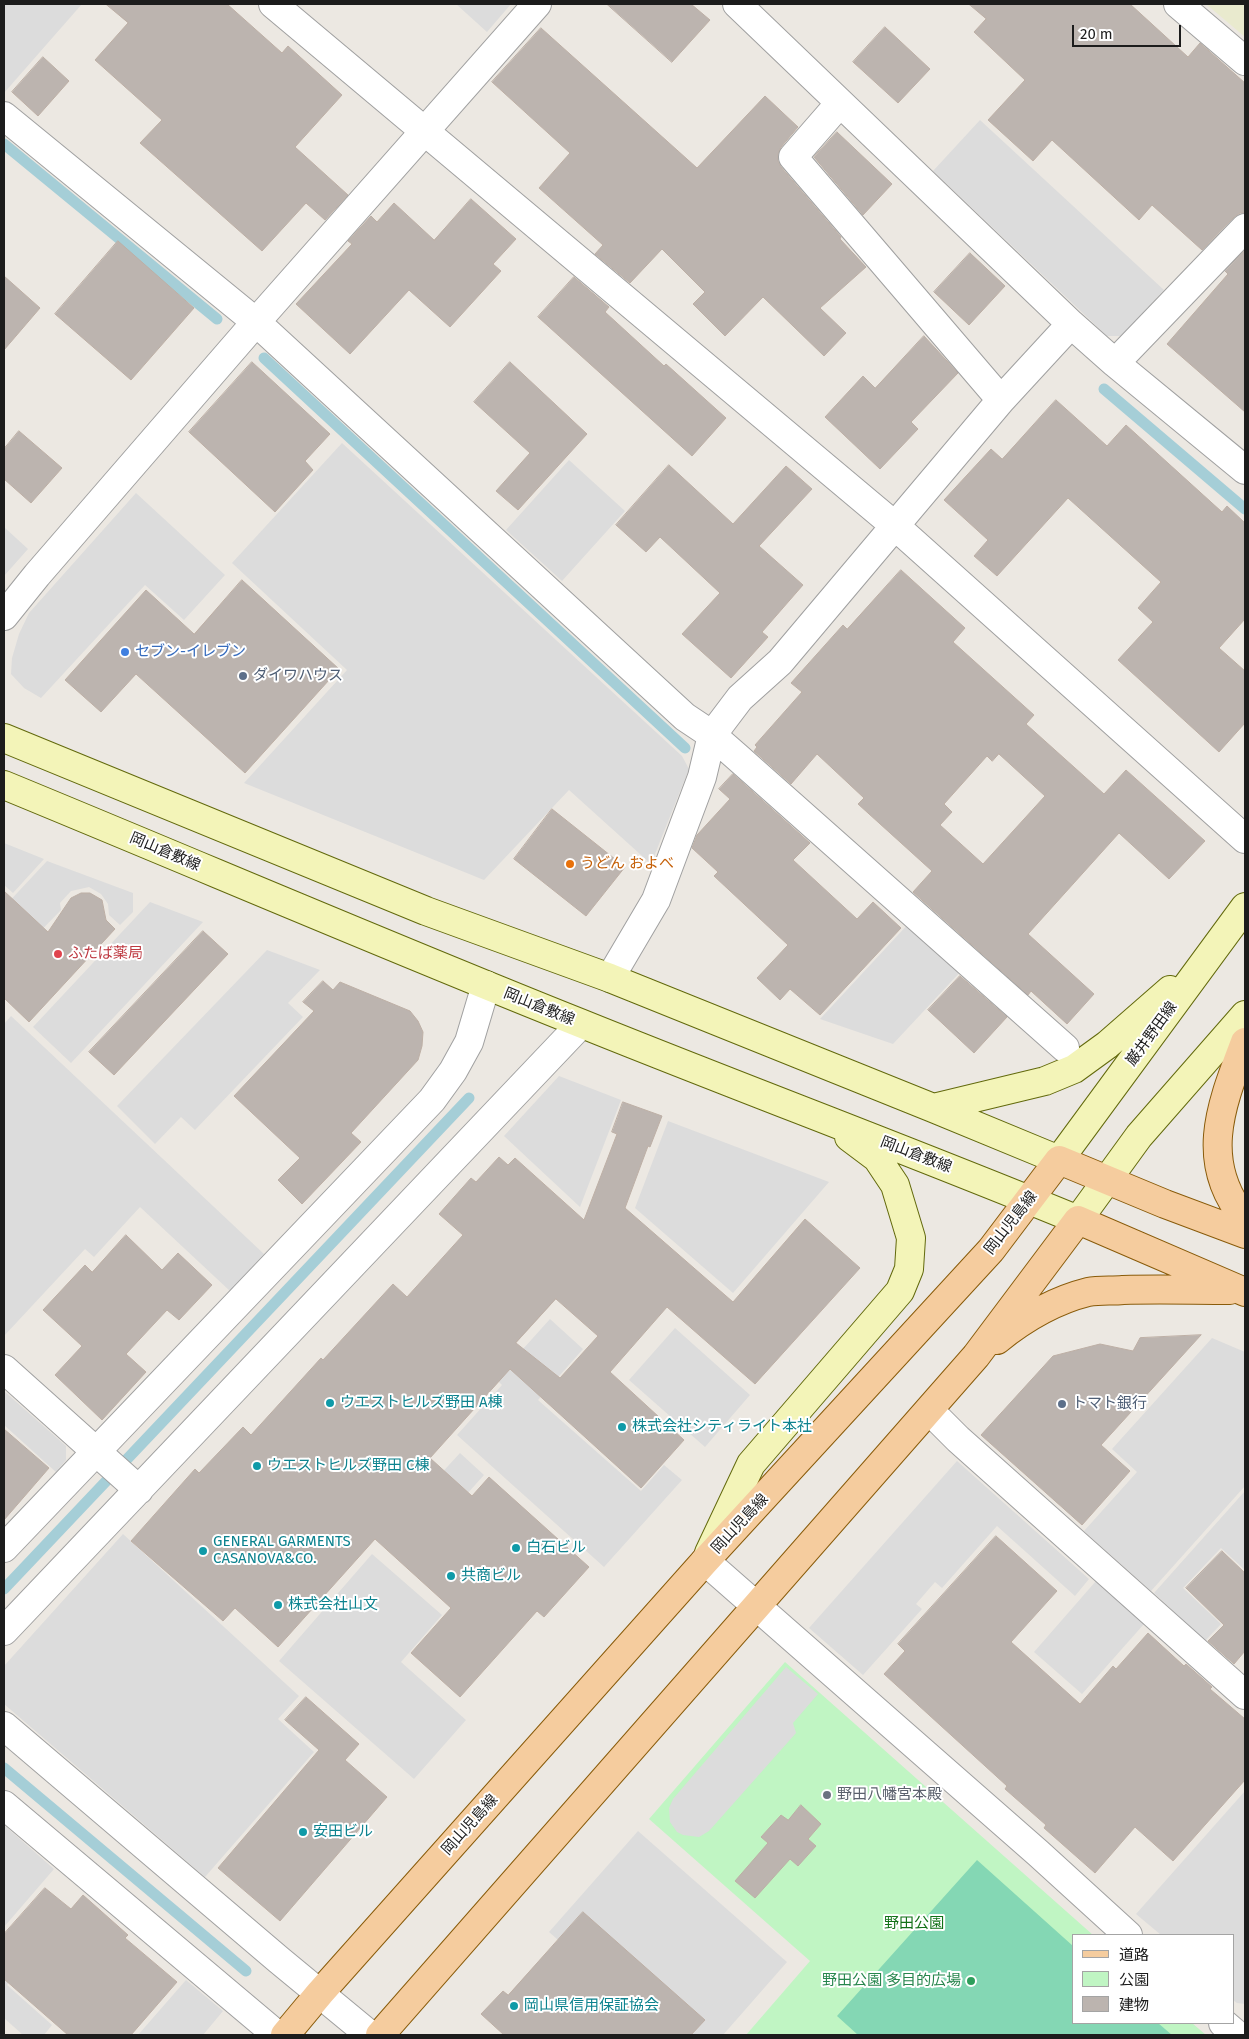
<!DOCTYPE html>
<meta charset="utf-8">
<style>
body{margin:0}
#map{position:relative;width:1249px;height:2039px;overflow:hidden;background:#ece8e2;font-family:"Fira Sans","Noto Sans JP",sans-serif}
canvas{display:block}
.frame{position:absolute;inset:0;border:5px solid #1c1c1c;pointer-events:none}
.legend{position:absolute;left:1072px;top:1934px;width:162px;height:90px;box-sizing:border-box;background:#fff;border:1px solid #a4a4a4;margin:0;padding:6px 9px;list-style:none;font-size:15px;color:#1c1c1c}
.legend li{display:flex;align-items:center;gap:10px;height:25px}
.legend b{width:25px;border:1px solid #a4a4a4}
.scale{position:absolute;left:1072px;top:25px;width:109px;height:22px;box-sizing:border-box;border:2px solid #1c1c1c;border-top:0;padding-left:6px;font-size:15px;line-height:18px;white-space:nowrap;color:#1c1c1c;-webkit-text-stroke:4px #fff;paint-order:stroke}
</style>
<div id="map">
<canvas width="1249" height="2039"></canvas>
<div class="frame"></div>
<ul class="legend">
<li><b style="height:6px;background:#f5cc9e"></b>道路</li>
<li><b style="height:14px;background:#c0f5c3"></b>公園</li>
<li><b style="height:14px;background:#bcb4af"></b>建物</li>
</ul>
<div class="scale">20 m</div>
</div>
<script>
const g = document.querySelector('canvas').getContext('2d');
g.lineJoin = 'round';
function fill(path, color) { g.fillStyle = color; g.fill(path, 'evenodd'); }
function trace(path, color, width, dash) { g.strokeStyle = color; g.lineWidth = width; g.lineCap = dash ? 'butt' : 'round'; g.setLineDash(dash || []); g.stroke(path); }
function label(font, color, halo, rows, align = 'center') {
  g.font = font + ' "Fira Sans","Noto Sans JP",sans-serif'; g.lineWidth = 4; g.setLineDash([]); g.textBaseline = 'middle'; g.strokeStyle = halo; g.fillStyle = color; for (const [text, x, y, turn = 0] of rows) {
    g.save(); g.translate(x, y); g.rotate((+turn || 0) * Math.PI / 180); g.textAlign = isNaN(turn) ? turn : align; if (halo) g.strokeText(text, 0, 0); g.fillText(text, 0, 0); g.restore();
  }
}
fill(new Path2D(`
 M 1206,4 L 1245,4 L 1245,37 Z`), '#e9eace');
fill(new Path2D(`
 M 785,1662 L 1093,1935 L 1073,1935 L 1073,2023 L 1192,2023 L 1206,2035 L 746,2035 L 810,1961 L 649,1819 Z`), '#c0f5c3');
fill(new Path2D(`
 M 977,1860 L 1073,1946 L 1073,2023 L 1158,2023 L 1172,2035 L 858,2035 L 837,2016 Z`), '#84d7b4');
fill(new Path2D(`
 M 4,4 L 82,4 L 4,93 Z
 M 456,4 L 511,4 L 487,32 Z
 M 980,120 L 1164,290 L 1122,336 L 1107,336 L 933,171 Z
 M 342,443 L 682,756 L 689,769 L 651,864 L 569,790 L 484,880 L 244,783 L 347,670 L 232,563 Z
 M 569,460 L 625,511 L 562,581 L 506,530 Z
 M 136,493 L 225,575 L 184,620 L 145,585 L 41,698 L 24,688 L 11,674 L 12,658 L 19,634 L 29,613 Z
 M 4,527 L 28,549 L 4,576 Z
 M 4,843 L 44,859 L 13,893 L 4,885 Z
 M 47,861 L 133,893 L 133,912 L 120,925 L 109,915 L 108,904 L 101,894 L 89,887 L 71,891 L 60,903 L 61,910 L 27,945 L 13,933 L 4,943 L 4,907 Z
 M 150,902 L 203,922 L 71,1063 L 33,1027 Z
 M 911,921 L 963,969 L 893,1044 L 820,1019 Z
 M 267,950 L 320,970 L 288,1003 L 303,1017 L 195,1130 L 181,1117 L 155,1144 L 117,1106 Z
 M 11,1016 L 264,1254 L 230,1291 L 140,1207 L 94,1257 L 85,1249 L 4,1336 L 4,1024 Z
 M 559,1076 L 621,1100 L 580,1207 L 504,1136 Z
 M 668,1121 L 829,1182 L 733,1293 L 635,1208 Z
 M 550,1319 L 583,1349 L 538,1400 L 641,1491 L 664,1465 L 682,1480 L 604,1567 L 457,1435 L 502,1385 L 496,1379 Z
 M 675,1328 L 750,1395 L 705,1447 L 629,1380 Z
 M 1212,1338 L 1245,1352 L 1245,1486 L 1151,1591 L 1084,1531 L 1137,1472 L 1112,1449 Z
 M 4,1391 L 66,1446 L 66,1460 L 56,1472 L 4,1425 Z
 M 460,1453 L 484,1475 L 449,1514 L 425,1491 Z
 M 957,1461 L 1089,1579 L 1075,1596 L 997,1526 L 942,1588 L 935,1582 L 916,1604 L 922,1609 L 863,1675 L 809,1628 Z
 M 1245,1491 L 1245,1570 L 1221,1548 L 1183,1588 L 1221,1624 L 1205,1641 L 1154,1593 Z
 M 123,1534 L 299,1696 L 278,1719 L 314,1752 L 205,1877 L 4,1704 L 4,1666 Z
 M 372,1554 L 442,1615 L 401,1662 L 466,1720 L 414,1779 L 279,1661 Z
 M 1096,1581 L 1144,1624 L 1082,1694 L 1034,1652 Z
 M 786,1667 L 818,1694 L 793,1723 L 796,1733 L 709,1831 L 699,1837 L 683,1835 L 677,1832 L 670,1822 L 669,1808 L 673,1799 Z
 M 1245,1791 L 1245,2004 L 1237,2003 L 1233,2000 L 1233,1935 L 1161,1935 L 1136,1914 Z
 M 4,1825 L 54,1869 L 4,1927 Z
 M 638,1831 L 787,1962 L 723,2035 L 666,2035 L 549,1932 Z
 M 4,1966 L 15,1975 L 7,1985 L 52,2025 L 44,2035 L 23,2035 L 4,2018 Z
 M 186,1980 L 223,2011 L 203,2035 L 138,2035 Z`), '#dcdcdc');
trace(new Path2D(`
 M 4,144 L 217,319
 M 264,358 L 685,748
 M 1104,389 L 1245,509
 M 4,1589 L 469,1098
 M 4,1768 L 246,1971`), '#a5ced7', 11);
const building = new Path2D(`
 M 106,4 L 227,4 L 282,53 L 288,46 L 342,95 L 295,147 L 348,195 L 325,220 L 306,203 L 262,251 L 140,143 L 162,120 L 95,60 L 128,23 Z
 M 607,4 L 691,4 L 710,20 L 672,62 Z
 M 969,4 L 1130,4 L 1188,57 L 1200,43 L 1245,83 L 1245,213 L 1240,213 L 1234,217 L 1202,250 L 1152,205 L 1139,220 L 1052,140 L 1033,161 L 988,120 L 1025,80 L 974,32 L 986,19 Z
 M 885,27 L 930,69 L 898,103 L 853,62 Z
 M 541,28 L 697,168 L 765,96 L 798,127 L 781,147 L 778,154 L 778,161 L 781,167 L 841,237 L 840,239 L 866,267 L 820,308 L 846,333 L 824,356 L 763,297 L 725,336 L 693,304 L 705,292 L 662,249 L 630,283 L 595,254 L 603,245 L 539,188 L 570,153 L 492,82 Z
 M 43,57 L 69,81 L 38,116 L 12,92 Z
 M 837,132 L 892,184 L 863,215 L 814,157 Z
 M 471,199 L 516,239 L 493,264 L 501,271 L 450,327 L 409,290 L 350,354 L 296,304 L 352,244 L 348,241 L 371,216 L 377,222 L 394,203 L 434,240 Z
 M 118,241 L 194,308 L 131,380 L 55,314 Z
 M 1245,250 L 1245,412 L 1167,344 L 1228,274 L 1225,271 Z
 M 970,253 L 1005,286 L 969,325 L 934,292 Z
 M 4,276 L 40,308 L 4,350 Z
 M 574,277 L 609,307 L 605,312 L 664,366 L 666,364 L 726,418 L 692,456 L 538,317 Z
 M 924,336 L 958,373 L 911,422 L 918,429 L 880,469 L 825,417 L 863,376 L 875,388 Z
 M 252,362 L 330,434 L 305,461 L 313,470 L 275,512 L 189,432 Z
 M 510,362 L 587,434 L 518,510 L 496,491 L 530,453 L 474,402 Z
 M 1056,400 L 1107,446 L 1126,425 L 1222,512 L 1227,506 L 1245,523 L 1245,619 L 1219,648 L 1245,671 L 1245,723 L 1219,752 L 1118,660 L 1153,622 L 1138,608 L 1161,582 L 1068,498 L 997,576 L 974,556 L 988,540 L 944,500 L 991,449 L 1002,459 Z
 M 19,431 L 62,468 L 31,503 L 4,479 L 4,449 Z
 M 669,465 L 733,524 L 786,466 L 812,489 L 759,546 L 803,585 L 762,632 L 768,637 L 731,678 L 682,634 L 720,593 L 660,537 L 646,552 L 616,525 Z
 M 901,570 L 965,628 L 953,642 L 1034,715 L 1026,724 L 1104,794 L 1126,770 L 1205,841 L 1169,879 L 1119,833 L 1028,934 L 1094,994 L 1067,1024 L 1031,991 L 1028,995 L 913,892 L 932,871 L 858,804 L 864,798 L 817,754 L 791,784 L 754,751 L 757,747 L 755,745 L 802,692 L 791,683 L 843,625 L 847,629 ZM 999,754 L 1045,796 L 983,864 L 940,825 L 952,812 L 944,804 L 987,756 L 992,761 Z
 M 242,580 L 339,669 L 245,773 L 136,674 L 101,712 L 65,680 L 146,590 L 194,634 Z
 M 733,774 L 810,843 L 793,860 L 857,919 L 873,902 L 901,928 L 820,1015 L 790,989 L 780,1000 L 757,978 L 788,945 L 714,876 L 718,872 L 692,848 L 697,835 L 730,799 L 719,789 Z
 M 552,809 L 625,867 L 586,916 L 514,859 Z
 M 4,891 L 48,932 L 71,898 L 81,893 L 90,893 L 102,900 L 106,920 L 115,929 L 29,1022 L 4,998 Z
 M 203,931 L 228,954 L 114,1075 L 89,1052 Z
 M 960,976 L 1007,1017 L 974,1053 L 928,1010 Z
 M 323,981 L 333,990 L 340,982 L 410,1011 L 418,1021 L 423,1032 L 422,1046 L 418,1060 L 351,1133 L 361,1142 L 302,1204 L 278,1180 L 300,1158 L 234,1096 L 314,1011 L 303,1002 Z
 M 623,1102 L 662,1116 L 650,1147 L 648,1146 L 625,1208 L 733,1302 L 805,1219 L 860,1268 L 755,1384 L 667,1307 L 610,1372 L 684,1440 L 641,1488 L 510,1369 L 430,1458 L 472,1496 L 489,1477 L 589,1567 L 544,1617 L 537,1611 L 460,1697 L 411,1653 L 451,1608 L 375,1539 L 278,1647 L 235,1608 L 223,1621 L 131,1541 L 195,1469 L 199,1473 L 243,1427 L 251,1435 L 321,1358 L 323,1360 L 393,1284 L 407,1297 L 463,1235 L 439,1214 L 471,1178 L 476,1182 L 499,1157 L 508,1165 L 515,1158 L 584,1220 L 617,1134 L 612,1132 ZM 556,1299 L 598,1336 L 560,1378 L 516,1343 Z
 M 126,1235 L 162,1270 L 178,1253 L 212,1285 L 179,1320 L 167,1310 L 126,1354 L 146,1372 L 102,1420 L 55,1375 L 82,1346 L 43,1310 L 85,1265 L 92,1272 Z
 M 1201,1335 L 1101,1445 L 1130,1471 L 1082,1525 L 981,1435 L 1053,1356 L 1100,1344 L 1133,1351 L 1140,1338 Z
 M 4,1429 L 49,1468 L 4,1520 Z
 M 996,1536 L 1057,1591 L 1011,1642 L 1080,1704 L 1113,1666 L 1116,1669 L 1148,1633 L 1184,1666 L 1186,1664 L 1212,1687 L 1210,1689 L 1245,1719 L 1245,1780 L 1173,1861 L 1135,1827 L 1095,1873 L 1044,1828 L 1046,1825 L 1005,1789 L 1007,1786 L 884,1674 L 905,1651 L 898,1644 Z
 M 1222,1551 L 1245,1573 L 1245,1651 L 1234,1664 L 1208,1641 L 1224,1625 L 1186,1588 Z
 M 306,1697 L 359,1744 L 345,1760 L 387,1797 L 280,1921 L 218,1868 L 319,1750 L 285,1720 Z
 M 801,1805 L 821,1824 L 808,1839 L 816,1846 L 798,1866 L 790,1859 L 755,1898 L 735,1881 L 768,1843 L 761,1837 L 781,1815 L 788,1820 Z
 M 45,1888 L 71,1909 L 83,1895 L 128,1935 L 125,1938 L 177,1982 L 131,2035 L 68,2035 L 4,1979 L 4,1934 Z
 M 583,1912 L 705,2020 L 691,2035 L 504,2035 L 481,2014 L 503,1991 L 508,1995 Z`);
fill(building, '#bcb4af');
trace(building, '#bdafa5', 1);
const street = new Path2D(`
 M 273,4 L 894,525 L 1245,839
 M 737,4 L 1071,324 L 1115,363 L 1245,470
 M 1178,4 L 1245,61
 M 840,103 L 793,157 L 1001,400
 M 4,116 L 256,322 L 685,717 L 712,735 L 736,756 L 1065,1048
 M 1115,363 L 1245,228
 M 4,616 L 37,575 L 256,322 L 537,4
 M 610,978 L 656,900 L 702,777 L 712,735 L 740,698 L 780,662 L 1001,400 L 1071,324
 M 4,1369 L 139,1490
 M 930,1411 L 958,1439 L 1245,1695
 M 4,1548 L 432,1100 L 453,1071 L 469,1042 L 486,985
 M 705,1561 L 1038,1853 L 1128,1935
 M 4,1631 L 581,1024
 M 4,1726 L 279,1960 L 370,2035
 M 4,1805 L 277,2035
 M 1223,2023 L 1237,2035`);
const secondary = new Path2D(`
 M 4,738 L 426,911 L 610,978 L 933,1108 L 1059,1160 L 1245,907
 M 4,785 C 196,864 387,946 580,1023 C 746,1090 913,1152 1078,1220 L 1139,1136 L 1245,1015
 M 933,1108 L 1045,1081 L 1074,1069 L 1107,1045 L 1170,990
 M 709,1553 L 751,1464 L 900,1291 L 909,1269 L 911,1238 L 895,1185 L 877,1158 L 849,1137`);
const primary = new Path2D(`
 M 1245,1042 C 1222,1103 1197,1161 1245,1219
 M 997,1340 C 1023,1319 1056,1300 1088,1292 C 1099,1290 1112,1291 1123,1290 C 1158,1289 1194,1290 1230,1290
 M 285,2035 L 320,1993 L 705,1561 L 991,1250 L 1059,1160 L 1165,1204 L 1245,1234
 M 380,2035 L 976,1356 L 1078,1220 L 1245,1292`);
trace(street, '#a0a0a0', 30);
trace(secondary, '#62690c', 30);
trace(primary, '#895b0a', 30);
trace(street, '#fff', 28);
trace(secondary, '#f3f4b8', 28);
trace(primary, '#f5cc9e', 28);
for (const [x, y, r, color] of [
 [125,652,5,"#3f7fe0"],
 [243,676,5,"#5c6f8a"],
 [570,864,5,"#e8710a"],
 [58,954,5,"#e0444e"],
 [330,1403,5,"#0f9aa8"],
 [1062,1404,5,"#5c6f8a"],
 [622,1427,5,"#0f9aa8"],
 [257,1466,5,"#0f9aa8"],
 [516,1548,5,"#0f9aa8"],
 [203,1551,5,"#0f9aa8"],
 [451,1576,5,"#0f9aa8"],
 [278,1605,5,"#0f9aa8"],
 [827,1795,5,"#6b7280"],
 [303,1832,5,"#0f9aa8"],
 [971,1981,5,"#2e9e5b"],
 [514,2006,5,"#0f9aa8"]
]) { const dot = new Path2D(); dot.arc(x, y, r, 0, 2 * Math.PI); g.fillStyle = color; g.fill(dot); trace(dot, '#fff', 2); }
label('15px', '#366cbe', '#fff', [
 ["セブン-イレブン",135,652]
], 'left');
label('15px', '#4e5e75', '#fff', [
 ["ダイワハウス",253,676],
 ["トマト銀行",1072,1404]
], 'left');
label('15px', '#1c1c1c', '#fff', [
 ["岡山倉敷線",165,852,23],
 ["岡山倉敷線",539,1007,22],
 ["巌井野田線",1152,1034,-54],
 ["岡山倉敷線",916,1155,21],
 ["岡山児島線",1011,1223,-52],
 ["岡山児島線",740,1524,-47],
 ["岡山児島線",470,1825,-48]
]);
label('15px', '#c56008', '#fff', [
 ["うどん およべ",580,864]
], 'left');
label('15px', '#be3a42', '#fff', [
 ["ふたば薬局",68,954]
], 'left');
label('15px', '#0d838f', '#fff', [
 ["ウエストヒルズ野田 A棟",340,1403],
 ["株式会社シティライト本社",632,1427],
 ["ウエストヒルズ野田 C棟",267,1466],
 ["GENERAL GARMENTS",213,1542],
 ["CASANOVA&CO.",213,1559],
 ["白石ビル",526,1548],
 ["共商ビル",461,1576],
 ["株式会社山文",288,1605],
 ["安田ビル",313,1832],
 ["岡山県信用保証協会",524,2006]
], 'left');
label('15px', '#5b616d', '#fff', [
 ["野田八幡宮本殿",837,1795]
], 'left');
label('15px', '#127117', '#fff', [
 ["野田公園",914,1924]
]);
label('15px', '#27864d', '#fff', [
 ["野田公園 多目的広場",961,1981]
], 'right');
</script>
